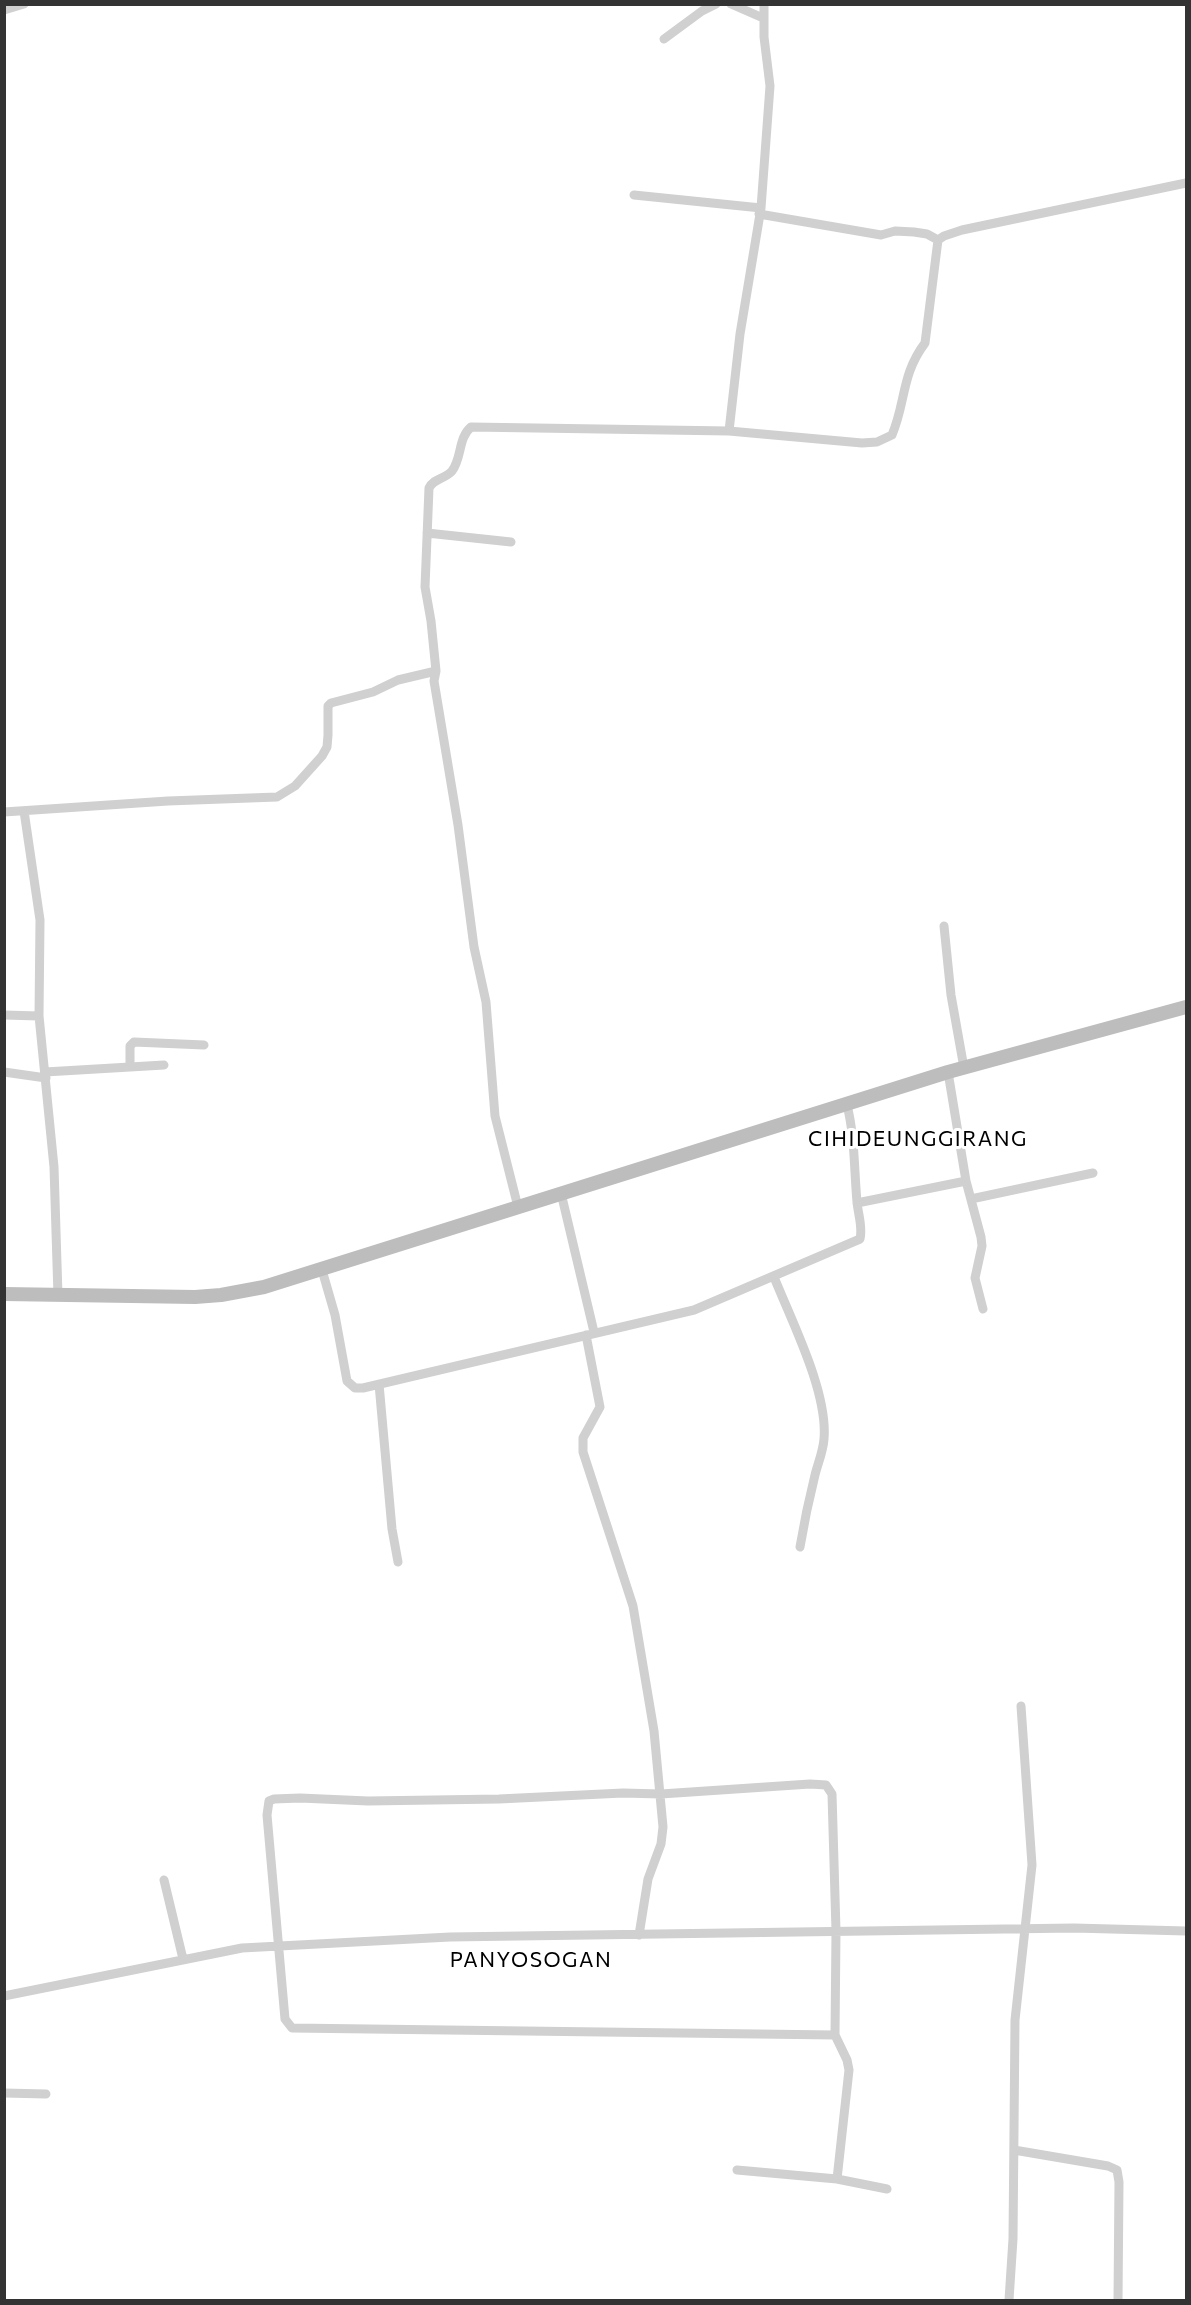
<!DOCTYPE html>
<style>
body{margin:0}
#map{position:relative;width:1191px;height:2305px;overflow:hidden;background:#fff;font-family:Commissioner,sans-serif}
canvas{display:block}
.frame{position:absolute;inset:0;border:6px solid #333;pointer-events:none}
</style>
<div id="map">
<canvas width="1191" height="2305"></canvas>
<div class="frame"></div>
</div>
<script>
const g = document.querySelector('canvas').getContext('2d');
g.lineJoin = 'round';
function trace(path, color, width, dash) { g.strokeStyle = color; g.lineWidth = width; g.lineCap = dash ? 'butt' : 'round'; g.setLineDash(dash || []); g.stroke(path); }
function label(font, color, halo, rows, align = 'center') {
  g.font = font + ' Commissioner,sans-serif'; g.lineWidth = 6; g.setLineDash([]); g.textBaseline = 'middle'; g.strokeStyle = halo; g.fillStyle = color; for (const [text, x, y, turn = 0] of rows) {
    g.save(); g.translate(x, y); g.rotate((+turn || 0) * Math.PI / 180); g.textAlign = isNaN(turn) ? turn : align; if (halo) g.strokeText(text, 0, 0); g.fillText(text, 0, 0); g.restore();
  }
}
trace(new Path2D(`
 M 731,4 L 763,18
 M 4,10 L 24,4
 M 664,39 L 702,11 L 716,4
 M 634,195 L 761,208
 M 759,214 L 881,235 L 895,231 L 914,232 L 927,234 L 938,240
 M 729,431 L 740,334 L 761,208 L 770,86 L 764,37 L 764,4
 M 427,533 L 511,542
 M 436,671 L 431,621 L 425,587 L 429,488 C 434,478 445,479 452,471 C 462,458 458,438 471,427 L 729,431 L 862,443 L 877,442 L 892,435 C 906,402 901,375 925,343 L 938,240 L 944,236 L 962,230 L 1186,183
 M 24,811 L 40,920 L 39,1016 L 54,1167 L 58,1296
 M 4,812 L 168,801 L 277,797 L 295,786 L 322,756 L 327,747 L 328,735 L 328,706 L 331,703 L 373,692 L 398,680 L 436,671 L 434,681 L 458,825 L 474,947 L 486,1002 L 495,1116 L 518,1207
 M 944,926 L 951,995 L 964,1068
 M 4,1015 L 39,1016
 M 130,1067 L 130,1046 L 134,1042 L 204,1045
 M 4,1072 L 46,1078
 M 45,1072 L 164,1065
 M 948,1072 L 966,1181 L 981,1237 L 982,1246 L 975,1278 L 983,1309
 M 561,1193 L 594,1332
 M 971,1199 L 1093,1173
 M 857,1203 L 966,1181
 M 322,1270 L 335,1315 L 347,1381 L 355,1388 L 363,1388 L 694,1310 L 860,1239 C 863,1227 858,1214 857,1202 C 854,1169 855,1137 847,1105
 M 774,1277 C 792,1322 828,1392 824,1439 C 823,1452 818,1463 815,1475 C 809,1499 804,1523 800,1547
 M 586,1335 L 600,1407 L 583,1438 L 583,1452 L 633,1606 L 654,1731 L 663,1827 L 661,1844 L 648,1879 L 639,1935
 M 379,1384 L 392,1529 L 398,1562
 M 164,1880 L 183,1959
 M 4,1996 L 242,1948 L 450,1937 L 1074,1928 L 1186,1931
 M 835,2035 L 292,2028 L 285,2019 L 267,1815 L 269,1801 L 274,1799 L 300,1798 L 368,1801 L 499,1799 L 623,1793 L 661,1794 L 810,1784 L 826,1785 L 832,1794 L 836,1931 L 835,2035 L 847,2060 L 849,2070 L 837,2179
 M 4,2093 L 46,2094
 M 1014,2150 L 1108,2166 L 1117,2170 L 1119,2182 L 1118,2300
 M 737,2170 L 837,2179 L 887,2189
 M 1009,2300 L 1013,2239 L 1015,2020 L 1032,1865 L 1021,1706`), '#d0d0d0', 9);
trace(new Path2D(`
 M 4,1294 L 195,1297 L 221,1295 L 264,1287 L 948,1072 L 1186,1007`), '#bdbdbd', 14);
g.letterSpacing = '1.5px';
label('21px', '#000', '#fff', [
 ["CIHIDEUNGGIRANG",918,1139],
 ["PANYOSOGAN",531,1960]
]);
g.letterSpacing = '0px';
</script>
